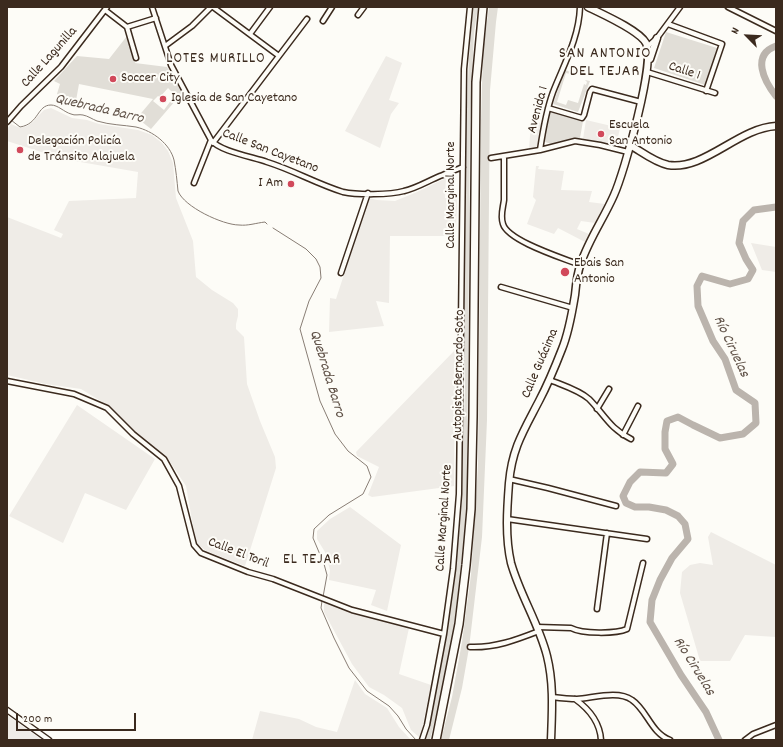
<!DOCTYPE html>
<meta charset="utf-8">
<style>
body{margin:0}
#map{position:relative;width:783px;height:747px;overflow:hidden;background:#fdfcf7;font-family:Dekko,sans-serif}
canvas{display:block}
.frame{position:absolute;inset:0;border:8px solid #3b2a1e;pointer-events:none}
.north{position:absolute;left:727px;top:16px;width:40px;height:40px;-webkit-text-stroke:3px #fdfcf7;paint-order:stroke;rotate:294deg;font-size:11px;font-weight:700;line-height:16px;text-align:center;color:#3b2a1e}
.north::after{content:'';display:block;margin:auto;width:14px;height:18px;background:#3b2a1e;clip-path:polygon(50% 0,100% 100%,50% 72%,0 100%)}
.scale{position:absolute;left:16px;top:713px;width:120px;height:18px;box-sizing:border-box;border:2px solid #3b2a1e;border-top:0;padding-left:5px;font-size:12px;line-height:14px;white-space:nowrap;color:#3b2a1e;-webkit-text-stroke:3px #fdfcf7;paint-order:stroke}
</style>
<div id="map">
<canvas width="783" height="747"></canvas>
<div class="frame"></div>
<div class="north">N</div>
<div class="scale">200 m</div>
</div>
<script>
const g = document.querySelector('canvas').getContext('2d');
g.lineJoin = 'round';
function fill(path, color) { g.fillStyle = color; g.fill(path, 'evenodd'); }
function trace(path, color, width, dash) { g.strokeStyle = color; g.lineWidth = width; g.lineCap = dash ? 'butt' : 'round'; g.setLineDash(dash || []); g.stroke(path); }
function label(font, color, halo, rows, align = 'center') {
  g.font = font + ' Dekko,sans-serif'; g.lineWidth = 4; g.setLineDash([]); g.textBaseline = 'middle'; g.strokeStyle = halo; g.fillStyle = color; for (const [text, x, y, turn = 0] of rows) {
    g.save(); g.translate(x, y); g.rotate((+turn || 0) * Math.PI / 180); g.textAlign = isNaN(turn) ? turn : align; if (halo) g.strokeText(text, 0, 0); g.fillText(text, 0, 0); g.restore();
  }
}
fill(new Path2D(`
 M 386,56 L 402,63 L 389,100 L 399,103 L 391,114 L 380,148 L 345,131 Z
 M 51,108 L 72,118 L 87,120 L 99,124 L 138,130 L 152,135 L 162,143 L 168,151 L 173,163 L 176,198 L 193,241 L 196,277 L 212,290 L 233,303 L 238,309 L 238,316 L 236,324 L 236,329 L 244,337 L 247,384 L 260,421 L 275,457 L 276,468 L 245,566 L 206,551 L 196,543 L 186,486 L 166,456 L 135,432 L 109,406 L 81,389 L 46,384 L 7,375 L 7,217 L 61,238 L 63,234 L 54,230 L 69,201 L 136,198 L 138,172 L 63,159 L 7,141 L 7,129 L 11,124 L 20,128 L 27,126 L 33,122 L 37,117 L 44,110 Z
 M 586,120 L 620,128 L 616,146 L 583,139 Z
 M 531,121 L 541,123 L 538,146 L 537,148 L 529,150 Z
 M 536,166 L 539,166 L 538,169 L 564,171 L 561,190 L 592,191 L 589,202 L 605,204 L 595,223 L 581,221 L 577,229 L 589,234 L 585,242 L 558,228 L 554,234 L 527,224 L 536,200 L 533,197 Z
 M 446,178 L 445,198 L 457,198 L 456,236 L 390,236 L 389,303 L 376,301 L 384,326 L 329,332 L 330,298 L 336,299 L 369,198 L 377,200 L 395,201 L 417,192 Z
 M 751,243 L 776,247 L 776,272 L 762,270 Z
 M 455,350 L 454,486 L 372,497 L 368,495 L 379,467 L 357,456 L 356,452 Z
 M 77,405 L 155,459 L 126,510 L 85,493 L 63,543 L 9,516 Z
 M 350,507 L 401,545 L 387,611 L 371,605 L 376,590 L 329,580 L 330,570 L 325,552 L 317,539 L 317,531 L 330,519 Z
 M 711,532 L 776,565 L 776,637 L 745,635 L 730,661 L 700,661 L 680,593 L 682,572 L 690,565 L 700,563 L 713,565 L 708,537 Z
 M 324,602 L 351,612 L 409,628 L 399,674 L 431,685 L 420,738 L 411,730 L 402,708 L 384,695 L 369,687 L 352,664 L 324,612 Z
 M 355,680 L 365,694 L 387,708 L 399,727 L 411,740 L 252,740 L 260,711 L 299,719 L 316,727 L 337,732 Z
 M 7,715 L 42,740 L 7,740 Z`), '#efece7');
fill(new Path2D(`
 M 473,7 L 478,7 L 474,33 L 470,121 L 467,499 L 460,576 L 452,641 L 443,687 L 430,740 L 424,740 L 446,634 L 455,573 L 461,515 L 465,387 L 463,324 L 465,148 L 469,58 Z
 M 489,7 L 498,7 L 496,22 L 490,90 L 487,420 L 482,537 L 469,648 L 462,688 L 449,740 L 441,740 L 452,697 L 462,642 L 471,575 L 478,466 L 481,121 L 483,51 Z
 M 666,32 L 717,48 L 705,85 L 654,68 Z
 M 127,36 L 128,36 L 135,63 L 167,67 L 182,93 L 151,129 L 137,118 L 153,99 L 79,84 L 75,106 L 69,105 L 57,94 L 60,84 L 54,81 L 77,56 L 109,59 ZM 168,88 L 175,95 L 164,110 L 153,101 L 158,96 L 160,97 Z
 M 565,70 L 575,73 L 574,75 L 566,73 L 557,102 L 566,105 L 568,100 L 578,103 L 584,84 L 586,85 L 587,82 L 585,80 L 590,81 L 578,112 L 553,104 Z
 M 550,112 L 554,112 L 583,121 L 580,138 L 551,144 L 545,142 L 544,141 L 548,115 Z`), '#e1ded7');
trace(new Path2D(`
 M 11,120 L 20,127 C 39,124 37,105 51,105 C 58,105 64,112 71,114 C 75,116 79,114 83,115 C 88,116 92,119 97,121 C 110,125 124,125 136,127 C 153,131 170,144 174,160 C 176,170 177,181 178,191 C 184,207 223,225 239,225 C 248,226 256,223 265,222 L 267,224
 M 273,228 L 306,249 L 316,259 L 320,267 L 321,278 L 309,301 L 300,329 L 320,401 L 335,434 L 348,451 L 367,466 L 371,477 L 363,494 L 329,515 L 314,529 L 313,538 L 324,564 L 327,575 L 323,597
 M 322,601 L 321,608 L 334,638 L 349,668 L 367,691 L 389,706 L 398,716 L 406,729 L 416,740`), '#887d74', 1);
trace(new Path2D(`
 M 776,46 C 751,55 764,81 776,96
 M 719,740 L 706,712 L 681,675 L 650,622 L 652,600 L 660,580 L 672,558 L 688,539 L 685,524 L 678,516 L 666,510 L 649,507 L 635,507 L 626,503 L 623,496 L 630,482 L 640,472 L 666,473 L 673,464 L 665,449 L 665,432 L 667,421 L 678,417 L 693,425 L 720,438 L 743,434 L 756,423 L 755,403 L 736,390 L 725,359 L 713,341 L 698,306 L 697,286 L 702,276 L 730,284 L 748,279 L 753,270 L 746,259 L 739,243 L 743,221 L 754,210 L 776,207`), '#bbb4ad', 7);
const minor = new Path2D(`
 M 152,7 L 171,65 L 211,140 C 219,151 253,157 267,162 C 293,170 317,184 343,192 C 357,195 390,195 404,191 C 417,188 428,181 440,176 C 448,173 455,170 463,167
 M 213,7 L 279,56
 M 728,7 L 776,31
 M 105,10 L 127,27 L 136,58
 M 358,15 L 364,7
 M 323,21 L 332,7
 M 668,24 L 722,44 L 706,91
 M 127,27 L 156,18
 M 250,34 L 270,7
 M 165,46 L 192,26 L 211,7
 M 647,47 L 657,38 L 680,7
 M 647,72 L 715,93
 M 548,108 L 582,118 L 584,115 L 590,92 L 592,89 L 641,102
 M 7,122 L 21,106 L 61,67 L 107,7
 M 213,143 L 307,19
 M 540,150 C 543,130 546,111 553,92 C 564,64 579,38 580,7
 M 504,156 C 504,171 504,185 504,200 C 503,208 500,216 503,224 C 508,241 563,258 580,265
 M 491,158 L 540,150 L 575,141 L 600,145 L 628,152
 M 194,183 L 211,140
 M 341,273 L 368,193
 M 501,287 L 573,308
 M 550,380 C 562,385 579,390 589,399 C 604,414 610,429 631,439
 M 7,381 L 74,394 L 107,408 L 133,434 L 164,459 L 179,486 L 194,545 L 201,553 L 248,572 L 273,579 L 352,610 L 444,634
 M 597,409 L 609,389
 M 623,435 L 638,406
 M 509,479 L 548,488 L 616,506
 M 507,519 L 647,539
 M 597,609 L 607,533
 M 537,627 L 571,628 C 582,634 616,634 627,629 L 643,563
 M 470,647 C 495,648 516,640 539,631
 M 552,697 C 560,698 569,699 577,699 C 593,698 618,690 632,700 C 647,710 651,733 670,740
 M 575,699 C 589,709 600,723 601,740
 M 7,710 L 49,740
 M 422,740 L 427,725 L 444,634 L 453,569 L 459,494 L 464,69 L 470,7
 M 745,740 L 753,734 L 776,725`);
const secondary = new Path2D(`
 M 650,59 L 657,38
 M 630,145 C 642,152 654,162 668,165 C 704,171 738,128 776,126
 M 551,740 C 552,712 554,684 547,656 C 539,624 520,595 511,563 C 505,537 507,509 509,483 C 512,448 524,430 539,401 C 548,384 555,367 562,349 C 569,332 572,313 575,295 C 576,284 577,273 581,263 C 589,239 604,218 614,195 C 624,173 656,61 646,43 C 639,30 602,14 588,7`);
const trunk = new Path2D(`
 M 436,740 L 459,624 L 466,565 L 471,509 L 473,417 L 476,82 L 483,7`);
trace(minor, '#3b2a1e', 7);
trace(secondary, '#3b2a1e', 9);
trace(trunk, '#3b2a1e', 10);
trace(minor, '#fdfcf7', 4);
trace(secondary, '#fdfcf7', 6);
trace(trunk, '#fdfcf7', 7);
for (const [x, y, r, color] of [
 [113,79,4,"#d1495b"],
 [163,99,4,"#d1495b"],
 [601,134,4,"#d1495b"],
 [20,150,4,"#d1495b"],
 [291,184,4,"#d1495b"],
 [565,272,5,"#d1495b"]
]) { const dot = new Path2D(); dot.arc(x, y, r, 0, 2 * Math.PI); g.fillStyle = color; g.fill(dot); trace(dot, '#fdfcf7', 1.5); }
label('14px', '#3b2a1e', '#fdfcf7', [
 ["Calle Lagunilla",50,58,-48],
 ["Calle 1",684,72,18],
 ["Avenida 1",539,110,-75],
 ["Calle San Cayetano",270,152,21],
 ["Calle Marginal Norte",452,195,-90],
 ["Calle Guácima",541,364,-67],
 ["Autopista Bernardo Soto",460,375,-89],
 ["Calle Marginal Norte",445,518,-86],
 ["Calle El Toril",238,554,21]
]);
label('14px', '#3b2a1e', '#fdfcf7', [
 ["Soccer City",121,79],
 ["Iglesia de San Cayetano",171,99],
 ["Escuela",609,126],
 ["San Antonio",609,142],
 ["Delegación Policía",28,142],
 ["de Tránsito Alajuela",28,158],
 ["I Am",283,184,"right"],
 ["Ebais San",574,264],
 ["Antonio",574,280]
], 'left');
g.letterSpacing = '1px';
label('15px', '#3b2a1e', '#fdfcf7', [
 ["LOTES MURILLO",216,60],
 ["EL TEJAR",312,561]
]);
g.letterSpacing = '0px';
label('italic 15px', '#615349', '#fdfcf7', [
 ["Quebrada Barro",99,110,13],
 ["Río Ciruelas",730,347,65],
 ["Quebrada Barro",326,374,73],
 ["Río Ciruelas",693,667,58]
]);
g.letterSpacing = '1px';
label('16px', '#3b2a1e', '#fdfcf7', [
 ["SAN ANTONIO",605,55],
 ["DEL TEJAR",605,73]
]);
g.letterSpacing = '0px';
</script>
